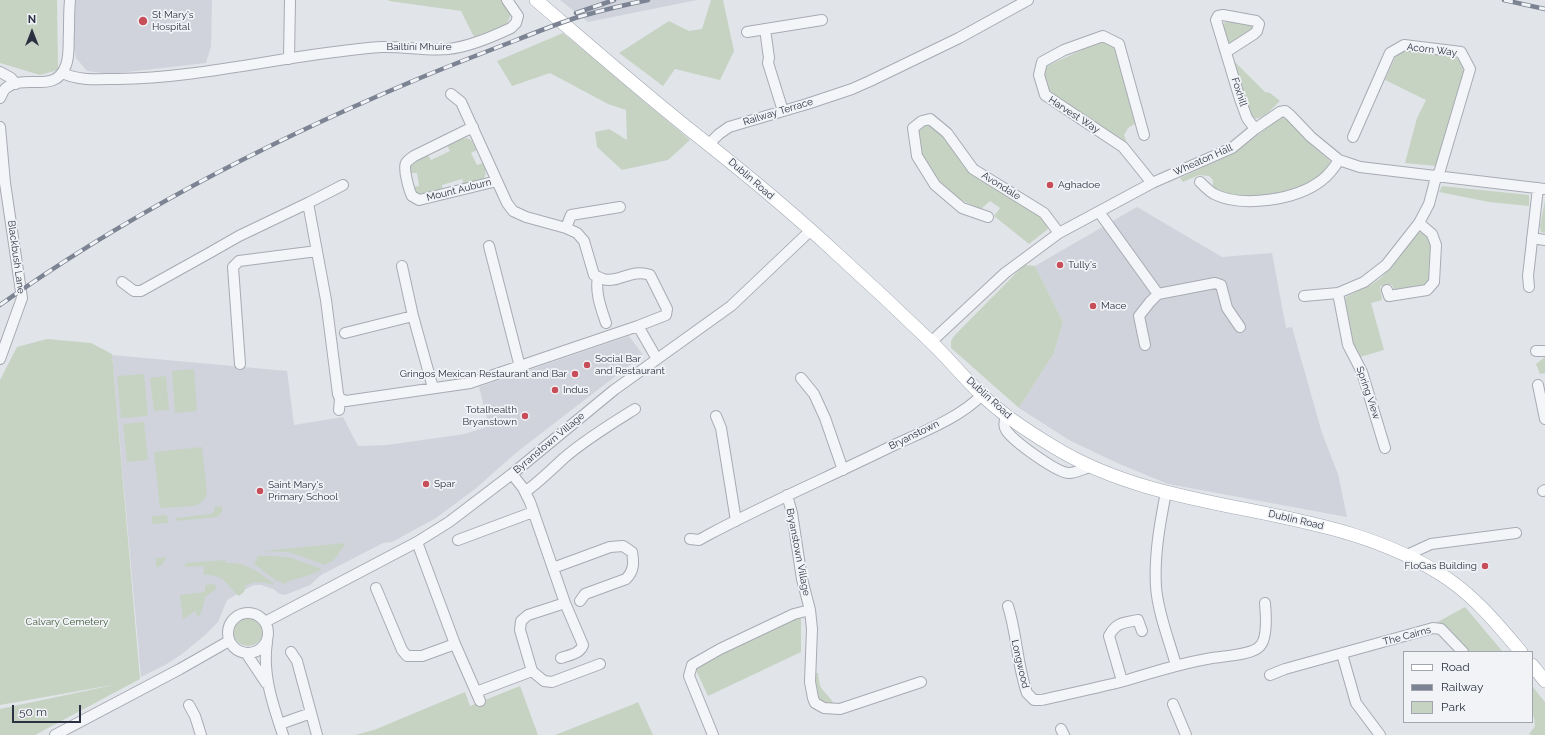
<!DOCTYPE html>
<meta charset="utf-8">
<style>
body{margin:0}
#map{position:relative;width:1545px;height:735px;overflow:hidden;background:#e1e4e9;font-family:Raleway,sans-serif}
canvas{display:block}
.legend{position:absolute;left:1403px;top:651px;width:130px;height:72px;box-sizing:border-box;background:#f1f3f7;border:1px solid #a2a5ae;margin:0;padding:5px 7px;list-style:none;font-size:12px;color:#2b3140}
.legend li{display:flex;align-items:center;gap:8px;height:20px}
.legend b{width:20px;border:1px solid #a2a5ae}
.north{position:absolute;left:12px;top:12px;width:40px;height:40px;-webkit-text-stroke:3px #f1f3f7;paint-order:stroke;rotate:0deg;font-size:11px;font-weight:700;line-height:16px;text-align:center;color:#2b3140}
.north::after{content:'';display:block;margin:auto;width:14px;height:18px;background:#2b3140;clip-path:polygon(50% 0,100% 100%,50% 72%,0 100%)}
.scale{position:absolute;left:12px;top:705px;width:69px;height:18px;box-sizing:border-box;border:2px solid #2b3140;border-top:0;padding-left:5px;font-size:12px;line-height:14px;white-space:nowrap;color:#2b3140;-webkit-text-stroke:3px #f1f3f7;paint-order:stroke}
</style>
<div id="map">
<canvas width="1545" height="735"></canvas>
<ul class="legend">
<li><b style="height:5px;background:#fff"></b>Road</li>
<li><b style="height:5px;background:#7c8392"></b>Railway</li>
<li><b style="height:11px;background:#c6d3c3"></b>Park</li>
</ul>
<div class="north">N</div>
<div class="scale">50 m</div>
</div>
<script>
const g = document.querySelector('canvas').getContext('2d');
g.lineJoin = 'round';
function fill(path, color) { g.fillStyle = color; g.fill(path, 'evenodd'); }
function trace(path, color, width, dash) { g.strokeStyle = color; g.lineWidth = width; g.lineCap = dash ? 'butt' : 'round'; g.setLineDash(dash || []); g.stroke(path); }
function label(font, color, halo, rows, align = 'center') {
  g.font = font + ' Raleway,sans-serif'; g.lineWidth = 3.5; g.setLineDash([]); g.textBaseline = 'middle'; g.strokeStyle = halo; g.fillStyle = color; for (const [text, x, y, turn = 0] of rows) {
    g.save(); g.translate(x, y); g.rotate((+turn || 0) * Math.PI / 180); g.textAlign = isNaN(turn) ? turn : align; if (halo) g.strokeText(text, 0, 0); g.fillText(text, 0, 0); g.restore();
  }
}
fill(new Path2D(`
 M 75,0 L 212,0 L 211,46 L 206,63 L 109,74 L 87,71 L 76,58 L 73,42 Z
 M 560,0 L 697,0 L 588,22 Z
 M 1137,207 L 1222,257 L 1272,253 L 1286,328 L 1292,327 L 1322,433 L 1338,474 L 1347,517 L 1168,484 L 1115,462 L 1069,440 L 1019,408 L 1054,353 L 1063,322 L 1035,266 Z
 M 629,336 L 643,355 L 517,452 L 475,489 L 436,518 L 392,542 L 383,543 L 321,575 L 310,585 L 285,595 L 280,594 L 273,589 L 261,585 L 254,585 L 248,588 L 227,600 L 218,622 L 205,635 L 182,654 L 165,665 L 141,677 L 112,355 L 287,371 L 294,425 L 343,417 L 358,446 L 387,445 L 465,434 L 489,426 L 479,387 Z`), '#d0d3db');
fill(new Path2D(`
 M 0,0 L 57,0 L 58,70 L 40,75 L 0,63 Z
 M 388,0 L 501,0 L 506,4 L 511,14 L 507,24 L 474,37 L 461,11 L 389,1 Z
 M 711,0 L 723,0 L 734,51 L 720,80 L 675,69 L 663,86 L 619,53 L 669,21 L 689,31 L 702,29 Z
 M 1228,20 L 1250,23 L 1253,26 L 1252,31 L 1232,44 L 1228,43 L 1221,26 Z
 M 563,33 L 690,140 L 668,160 L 622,170 L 597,147 L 595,132 L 609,129 L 627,140 L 626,110 L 608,104 L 550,73 L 512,86 L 497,61 Z
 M 1099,42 L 1107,42 L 1114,47 L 1136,123 L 1128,128 L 1124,135 L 1127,143 L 1050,94 L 1043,78 L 1045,67 Z
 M 1410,49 L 1454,56 C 1463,62 1464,68 1463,79 L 1436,166 L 1405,163 L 1417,118 L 1426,100 L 1385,80 L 1396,55 L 1400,51 Z
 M 1232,59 L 1265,92 L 1270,93 L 1280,101 C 1273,107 1264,120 1254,118 L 1248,109 Z
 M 1282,118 L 1286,119 L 1310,144 L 1330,161 C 1329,166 1328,170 1323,174 C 1309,185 1265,201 1248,198 C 1235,197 1224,192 1213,187 L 1213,180 L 1209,176 L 1199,175 L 1183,182 L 1180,178 L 1236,152 L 1278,119 Z
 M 932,125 L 945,137 L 964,167 L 1041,216 L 1048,229 L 1029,244 L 994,216 L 1000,208 L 990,201 L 981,209 C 973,205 963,202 956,196 C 936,181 918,157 918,131 L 924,126 Z
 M 467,138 L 471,140 L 477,150 L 471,153 L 477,165 L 483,163 C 486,169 487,174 483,180 L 464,186 L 462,179 L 442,185 L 443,191 L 417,196 L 412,187 L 419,186 L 417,173 L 410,173 L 410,165 L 415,160 L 428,155 L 431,160 L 450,151 L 447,145 L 460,139 Z
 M 1442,186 L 1529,195 L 1529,206 L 1489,202 L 1439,192 Z
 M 1545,200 L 1545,233 L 1541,232 L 1540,226 Z
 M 1423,232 C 1437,244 1430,265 1429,282 L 1423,287 L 1395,291 L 1392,285 L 1380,286 L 1382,300 L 1371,303 L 1384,350 L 1360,357 L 1354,347 L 1343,304 L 1346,297 L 1372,284 L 1382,277 L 1417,233 Z
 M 1024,265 L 1035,266 L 1063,322 L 1054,353 L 1019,408 L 951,348 L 951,341 L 954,336 Z
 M 47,339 L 91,343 L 112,354 L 140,679 L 35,735 L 0,735 L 0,709 L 118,684 L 0,705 L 0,380 L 17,347 Z
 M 1545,357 L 1545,373 L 1540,374 L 1536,364 Z
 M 194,369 L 197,411 L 175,413 L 172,371 Z
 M 144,374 L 148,416 L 121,418 L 117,376 Z
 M 166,376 L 169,410 L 154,411 L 150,378 Z
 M 144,422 L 148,460 L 127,462 L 123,424 Z
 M 202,447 L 207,493 L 204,500 L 196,506 L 160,508 L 154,452 Z
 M 222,506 L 222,512 L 217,517 L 176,521 L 176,518 L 211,514 L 214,512 L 214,507 Z
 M 167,515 L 168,523 L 152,524 L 152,516 Z
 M 346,543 L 334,560 L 325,565 L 301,556 L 287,552 L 263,551 Z
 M 258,556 L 274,556 L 292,558 L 322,569 C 311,577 296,577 283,584 L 280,580 L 278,582 L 254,564 Z
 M 166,557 L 163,564 L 156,568 L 156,558 Z
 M 225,560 L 225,563 C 244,561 260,572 274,584 L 274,585 C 264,582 256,581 246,585 L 244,592 L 239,596 C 225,585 228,575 204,575 L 203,566 L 186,567 L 185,563 Z
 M 214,584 L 217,588 L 205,597 C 203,604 204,611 198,617 L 195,611 L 183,619 L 180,595 L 205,592 L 205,585 Z
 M 1465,607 L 1503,652 L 1468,652 L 1434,624 Z
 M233 631a15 15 0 1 1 30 0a15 15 0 1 1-30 0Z
 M 801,616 L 801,652 L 708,696 L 695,668 L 705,661 Z
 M 815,673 L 818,673 C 819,679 819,685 822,689 C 826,695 832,698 834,705 L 821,703 L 814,692 Z
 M 520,686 L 538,735 L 355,735 L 374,730 L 465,692 L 470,706 Z
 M 1532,686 L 1545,702 L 1545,735 L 1532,735 L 1529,734 L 1535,726 L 1534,717 L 1532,715 Z
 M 638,702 L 653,735 L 555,735 L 634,704 Z`), '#c6d3c3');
const minor = new Path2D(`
 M 765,29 L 769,58 L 768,63 L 783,111
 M 747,32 L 822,20
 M 1226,52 L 1254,34 L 1257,31 L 1259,24 L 1256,21 L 1223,15 L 1218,16 L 1216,20 L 1240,99 L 1247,118 L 1255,129
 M 289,59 L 290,0
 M 0,72 L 11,78 L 16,84
 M 63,73 C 78,81 99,79 117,79 C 206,78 293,53 381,47 C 403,46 426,51 448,49 C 469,47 492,37 511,28 L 516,23 L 518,16 L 507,0
 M 0,98 C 2,95 3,90 6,88 C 25,73 56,95 66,65 C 70,55 68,42 69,31 C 69,21 69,10 70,0
 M 0,127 L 5,183 L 22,298 L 0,359
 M 473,127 L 414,156 C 411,158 408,160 406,163 C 403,169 409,190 412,196 L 419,200 L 497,181
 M 1144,135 L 1119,44 L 1103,36 L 1064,50 L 1042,62 L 1039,75 L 1045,95 L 1123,147 L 1152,183
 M 709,144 L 719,134 L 729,127 L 807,104 L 852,89 L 870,81 L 959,38 L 1028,0
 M 1200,182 C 1204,186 1209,191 1214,194 C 1242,208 1297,200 1322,180 C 1330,174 1334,168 1339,160
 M 308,203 L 326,300 L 338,394 L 340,399 L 339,410
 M 1099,212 L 1158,294
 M 988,217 L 962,208 L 935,185 L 917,156 L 913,128 L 922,121 L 930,119 L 947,133 L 973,169 L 1044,213 L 1059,233
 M 566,228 L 571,215 L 620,207
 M 1532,238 L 1545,240
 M 489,246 L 520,367
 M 402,266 L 413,316 L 433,388
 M 598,277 C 595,293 601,308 606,323
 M 122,282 L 134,291 L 141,291 L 211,252 L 239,236 L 308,203 L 343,185
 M 1529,287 L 1528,276 L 1538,188
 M 1387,290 L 1389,296 L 1427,290 L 1434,282 L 1436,245 L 1432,234 L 1419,223
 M 1338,293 L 1348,345 L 1362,372 L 1385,448
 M 1304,296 L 1338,293 L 1364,282 L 1386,265 L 1419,223 L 1429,204 L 1435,181 L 1440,170 L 1470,69 L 1461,52 L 1404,45 L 1390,53 L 1353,137
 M 638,326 L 657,359
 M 345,333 L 413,316
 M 931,342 L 1005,273 L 1059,233 L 1152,183 L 1232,148 L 1255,129 L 1280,112 L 1285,111 L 1290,115 L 1311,137 L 1339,160 L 1360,167 L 1545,189
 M 1145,345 L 1139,316 L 1150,302 L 1158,294 L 1215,283 L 1221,285 L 1227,308 L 1240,327
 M 1536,351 L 1545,351
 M 240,364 L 233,267 L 239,261 L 317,251
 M 801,378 L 814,394 L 825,418 L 843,470
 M 1538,385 L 1545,419
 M 340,399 L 346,401 L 470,383 L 638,326 L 666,315 L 667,309 L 650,275 C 631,268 618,284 603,279 C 600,278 597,276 594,275 L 584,241 L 577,233 L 566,228 L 526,217 L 513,211 L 507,203 L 461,102 L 451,94
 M 1006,415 C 1005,420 1003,426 1006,430 C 1013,441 1057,473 1069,473 C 1075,473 1083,469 1090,467
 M 716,416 L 721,428 L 736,521
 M 512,474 L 523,488 L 530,502 L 565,603 L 583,645 C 580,654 569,655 561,658
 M 1543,491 L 1545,490
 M 525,492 C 539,482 551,470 564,458 C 586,439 611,424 635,409
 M 1166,492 C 1160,523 1154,555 1156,587 C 1158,613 1169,640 1176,665
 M 787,495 L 792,513 L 802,579 L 810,610 L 812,629 L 810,682 L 813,698 L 815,703 L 824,708 L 840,709 L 921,682
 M 690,539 L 699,540 L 708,535 C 768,503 831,476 892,446 C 922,432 958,419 982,395
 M 458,540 L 533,512
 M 417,542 L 455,644 L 480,701
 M 1407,555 L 1431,544 L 1516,533
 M 553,568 L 610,547 L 623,546 L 632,552 C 634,563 634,571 626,579 L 585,594 L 580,601
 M 376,588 L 402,650 L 407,656 L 422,656 L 455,644
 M 565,603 L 528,615 L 521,621 L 520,630 L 532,671 L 544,681 L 552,682 L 600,664
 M 1008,606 C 1017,634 1017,665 1027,693 L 1034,700 L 1041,700 C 1068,694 1097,688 1124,681 C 1153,672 1182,663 1212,658 C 1224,656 1251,655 1259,647 C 1268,640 1266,614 1265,603
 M228 633a20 20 0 1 1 40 0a20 20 0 1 1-40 0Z
 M 265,622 L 417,542 L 449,522 L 512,474 L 614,390 L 731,306 L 810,231
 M 267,642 C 262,674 273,705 283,735
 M 291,652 L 297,661 L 317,735
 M 246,653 L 266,683
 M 1342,654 L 1356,703 L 1380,735
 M 1270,675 L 1285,669 L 1433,628 L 1441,629 L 1463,652
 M 1122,681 L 1109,636 C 1116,622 1124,623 1138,620 L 1142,631
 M 476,692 L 532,671
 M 1173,704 L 1186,735
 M 189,705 L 195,716 L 201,735
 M 280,724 L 311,713
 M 1061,729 L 1064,735
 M 55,735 L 180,669 L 229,641
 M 713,735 L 689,676 L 692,665 L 720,649 L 794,614 L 810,610`);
const major = new Path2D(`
 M 536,0 C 590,46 643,93 699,137 C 746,174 793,213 837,254 C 869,283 900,312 930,341 C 948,358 963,377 981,394 C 1002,415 1029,432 1054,447 C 1174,521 1331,499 1448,579 C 1477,599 1499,626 1521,652
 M 1532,665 L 1545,681`);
trace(minor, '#a7abb3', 12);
trace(major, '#a1a8b4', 14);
trace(minor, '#f4f5f8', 10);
trace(major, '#fff', 13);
const rail = new Path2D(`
 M 1504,0 L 1545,9
 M 576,13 L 614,0
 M 0,305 C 128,214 268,142 413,81 C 446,67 480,54 514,41 C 534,33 554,25 575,18 C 599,11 624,5 648,0`);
trace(rail, '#7c8392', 4.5);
trace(rail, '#f1f3f7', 3, [9]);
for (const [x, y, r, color] of [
 [143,21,5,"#c74d58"],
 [1050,185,4,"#c74d58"],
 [1060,265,4,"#c74d58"],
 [1093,306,4,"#c74d58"],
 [587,365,4,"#c74d58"],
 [575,374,4,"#c74d58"],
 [555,390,4,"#c74d58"],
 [525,416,4,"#c74d58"],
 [426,484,4,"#c74d58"],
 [260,491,4,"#c74d58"],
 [1485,566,4,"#c74d58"]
]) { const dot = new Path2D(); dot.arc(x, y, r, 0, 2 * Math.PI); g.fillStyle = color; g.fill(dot); trace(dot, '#f1f3f7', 1.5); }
label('10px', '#2b3140', '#f1f3f7', [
 ["St Mary's",152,15],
 ["Hospital",152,27],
 ["Aghadoe",1058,185],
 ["Tully's",1068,265],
 ["Mace",1101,306],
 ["Social Bar",595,359],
 ["and Restaurant",595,371],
 ["Gringos Mexican Restaurant and Bar",567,374,"right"],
 ["Indus",563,390],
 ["Totalhealth",517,410,"right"],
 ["Bryanstown",517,422,"right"],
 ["Spar",434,484],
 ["Saint Mary's",268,485],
 ["Primary School",268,497],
 ["FloGas Building",1477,566,"right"]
], 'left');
label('10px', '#2b3140', '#f1f3f7', [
 ["Bailtíní Mhuire",419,47],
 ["Acorn Way",1432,50,7],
 ["Foxhill",1239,92,72],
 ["Railway Terrace",778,112,-17],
 ["Harvest Way",1074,115,33],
 ["Wheaton Hall",1203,160,-24],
 ["Dublin Road",751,179,41],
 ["Avondale",1001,186,32],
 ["Mount Auburn",459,190,-14],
 ["Blackbush Lane",16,257,82],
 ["Spring View",1368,393,71],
 ["Dublin Road",989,398,42],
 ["Bryanstown",914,435,-26],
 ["Byranstown Village",549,443,-40],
 ["Dublin Road",1296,520,13],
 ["Bryanstown Village",798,552,79],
 ["The Cairns",1407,636,-15],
 ["Longwood",1020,664,77]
]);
label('10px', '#3d5b39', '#f1f3f7', [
 ["Calvary Cemetery",67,622]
]);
</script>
